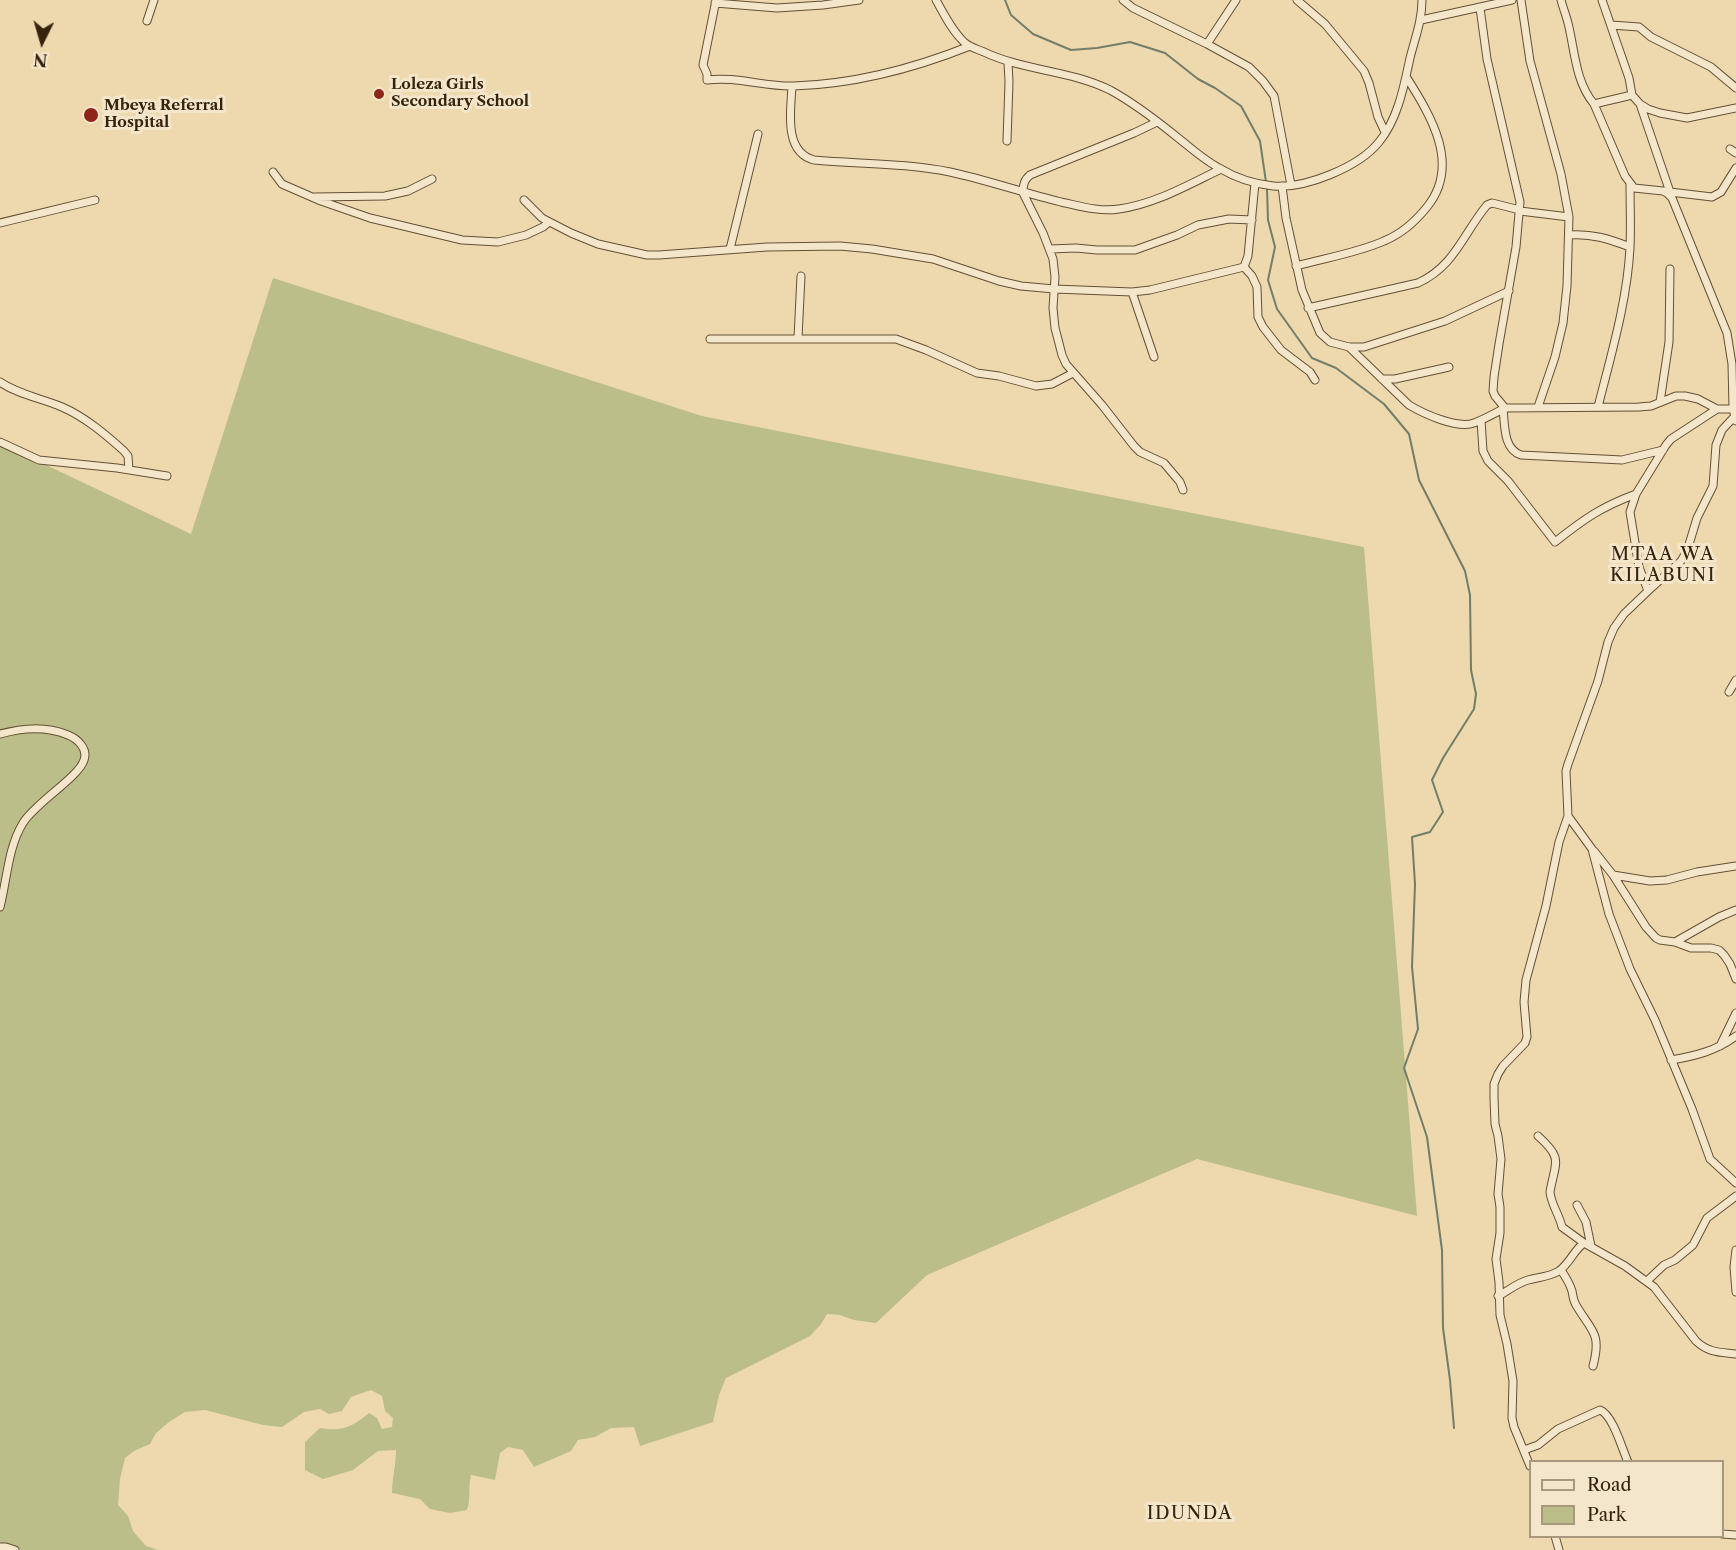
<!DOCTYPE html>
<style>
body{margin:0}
#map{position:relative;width:1736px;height:1550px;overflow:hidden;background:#eed8ae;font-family:"Libre Caslon Text",serif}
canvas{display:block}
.legend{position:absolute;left:1529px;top:1460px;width:195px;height:78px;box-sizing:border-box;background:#f4e6ca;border:2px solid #a8987e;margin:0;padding:8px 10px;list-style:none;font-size:18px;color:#35230d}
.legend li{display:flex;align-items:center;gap:12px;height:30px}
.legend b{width:30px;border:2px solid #a8987e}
.north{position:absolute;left:12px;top:12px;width:60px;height:60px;-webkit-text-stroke:4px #f4e6ca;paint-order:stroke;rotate:185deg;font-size:16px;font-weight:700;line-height:24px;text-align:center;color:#35230d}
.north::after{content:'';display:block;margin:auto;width:21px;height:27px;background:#35230d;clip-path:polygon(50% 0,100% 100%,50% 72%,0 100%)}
</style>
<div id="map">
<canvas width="1736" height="1550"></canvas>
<ul class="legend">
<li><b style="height:8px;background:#f4e6ca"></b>Road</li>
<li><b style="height:16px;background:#bbbe88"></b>Park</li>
</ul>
<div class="north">N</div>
</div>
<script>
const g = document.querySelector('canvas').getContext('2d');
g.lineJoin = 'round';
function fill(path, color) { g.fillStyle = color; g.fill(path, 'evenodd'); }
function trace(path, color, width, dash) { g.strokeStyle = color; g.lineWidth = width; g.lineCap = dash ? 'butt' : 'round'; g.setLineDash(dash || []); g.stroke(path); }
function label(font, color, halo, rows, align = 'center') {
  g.font = font + ' "Libre Caslon Text",serif'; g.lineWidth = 6; g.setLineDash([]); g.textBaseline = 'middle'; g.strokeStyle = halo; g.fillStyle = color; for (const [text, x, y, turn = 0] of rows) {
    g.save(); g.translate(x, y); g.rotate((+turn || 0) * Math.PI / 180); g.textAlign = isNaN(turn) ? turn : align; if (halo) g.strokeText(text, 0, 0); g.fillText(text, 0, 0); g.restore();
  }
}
fill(new Path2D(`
 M 273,278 L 702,416 L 1364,547 L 1417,1216 L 1197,1159 L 927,1275 L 876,1323 L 854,1320 L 840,1315 L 827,1314 L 821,1324 L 810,1336 L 726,1378 L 719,1395 L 713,1422 L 640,1446 L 634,1427 L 611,1428 L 595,1437 L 578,1440 L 571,1451 L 534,1467 L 523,1450 L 508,1447 L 500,1453 L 495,1480 L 471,1475 C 468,1487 471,1498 467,1510 L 450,1513 L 430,1509 L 420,1499 L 392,1493 C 392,1478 396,1465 396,1450 L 378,1451 L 353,1470 L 323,1479 L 305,1470 L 305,1442 L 320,1428 C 342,1432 352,1427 369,1413 L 377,1418 L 382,1429 L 392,1427 L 393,1418 L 385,1411 L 382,1396 L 371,1390 L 351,1397 L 342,1411 L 329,1414 L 320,1409 L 304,1412 L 282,1427 L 263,1425 L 205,1410 L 185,1412 L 169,1422 L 156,1433 L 150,1444 L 134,1451 L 125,1458 L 120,1479 L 118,1505 L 128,1516 L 133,1531 L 146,1546 L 158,1550 L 0,1550 L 0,443 L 191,534 Z`), '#bbbe88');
trace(new Path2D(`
 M 1005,0 L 1011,15 L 1033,34 L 1071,50 L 1097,48 L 1130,42 L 1165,53 L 1198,79 L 1215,88 L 1241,106 L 1260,141 L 1266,182
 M 1267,188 L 1268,220 L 1275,247 L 1268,280 L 1277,309 L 1312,358 L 1336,368 L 1384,404 L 1409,434 L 1419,480 L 1465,571 L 1470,595 L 1471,670 L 1476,694 L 1474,709 L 1443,758 L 1432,780 L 1443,812 L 1430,832 L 1412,837 L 1415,884 L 1412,967 L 1418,1029 L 1404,1068 L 1427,1137 L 1442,1250 L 1443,1328 L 1450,1380 L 1454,1428`), '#727e69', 2);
const minor = new Path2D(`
 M 716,0 L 703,65 L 707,74 L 707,80 C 736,76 765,87 794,86 C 855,84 915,68 970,46
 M 936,0 C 944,14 952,31 964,42 C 969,47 977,49 984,52 C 1024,71 1070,70 1110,90 C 1134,103 1156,120 1177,137 C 1191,148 1205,161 1221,169 C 1236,178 1255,184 1273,186 C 1305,189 1359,167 1379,142 C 1398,119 1404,86 1410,58 C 1415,38 1422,21 1422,0
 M 1123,0 L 1133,8 L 1207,44 L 1249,67 L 1263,81 L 1274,96 L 1291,185
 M 1297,0 L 1325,24 L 1364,71 L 1369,83 L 1378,117 L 1385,132
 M 1521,0 L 1530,61 L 1561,174 L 1569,217 L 1567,286 L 1563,323 L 1555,357 L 1538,407
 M 1561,0 C 1563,8 1566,15 1568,23 C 1575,51 1575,81 1594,104 L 1625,176 L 1634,188 L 1663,191 L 1667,193 L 1672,198 L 1727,333 L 1732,364 L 1733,409 L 1736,421
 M 1602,0 L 1629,78 L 1632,95 L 1640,104 L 1648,109 L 1660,113 L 1687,118 L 1736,108
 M 715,3 L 777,8 L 823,5 L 859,0
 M 1480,8 L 1487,59 L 1520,202 L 1516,247 L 1499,344 L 1494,377 L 1493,391 L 1495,396 L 1505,408 L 1639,407 L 1651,406 L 1676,396 L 1685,396 L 1698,399 L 1717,409
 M 1421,20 L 1512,0
 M 147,21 L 154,0
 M 1611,25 L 1639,27 L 1651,37 L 1711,67 L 1736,88
 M 1207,44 L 1236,0
 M 792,86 C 791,109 783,152 814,160 C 859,164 906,163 950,172 C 987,180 1024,193 1061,202 C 1080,206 1099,212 1119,209 C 1155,204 1188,185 1221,169
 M 1594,104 L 1632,95
 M 1640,104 L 1671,195
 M 1157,122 L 1134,133 L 1030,175 C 1024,180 1023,185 1023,193 L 1043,233 L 1053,259 L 1055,277 L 1053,308 L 1055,328 L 1062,355 L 1066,364 L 1102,405 L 1134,446 L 1140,452 L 1164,463 L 1180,482 L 1183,490
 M 1007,141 L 1009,82 L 1008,62
 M 1730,149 L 1736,153
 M 273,172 L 282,184 L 321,201 L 370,218 L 462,240 L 498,242 L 526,235 L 543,227 L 549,222
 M 1282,186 L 1286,218 L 1302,290 L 1320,333 L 1330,342 L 1349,347 L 1364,347 L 1445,321 L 1509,291
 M 1670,192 L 1712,197 L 1721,192 L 1736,168
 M 315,197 L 385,196 L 408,191 L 432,179
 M 524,200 L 542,218 L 571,233 L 598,244 L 647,255 L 659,255 L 767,247 L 840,246 L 872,249 L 933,259 L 999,281 L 1021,286 L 1054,289 L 1132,292 L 1150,290 L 1244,267 L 1248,256 L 1255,183
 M 1520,211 L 1569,217
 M 0,223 L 95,200
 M 1569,235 C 1591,233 1609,239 1630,247
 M 730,249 L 758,134
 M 1050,249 L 1076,248 L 1097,250 L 1135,250 L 1177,235 L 1198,225 L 1229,219 L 1252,220
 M 1296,266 C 1325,258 1357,253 1384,241 C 1401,234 1415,222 1427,207 C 1461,165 1431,116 1407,78
 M 1244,267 L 1252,276 L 1257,287 L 1258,317 L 1263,327 L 1281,350 L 1310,372 L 1315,380
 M 1132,292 L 1154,357
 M 1308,308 L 1418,283 C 1455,266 1463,234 1487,205 L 1492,203 L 1520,210
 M 798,338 L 801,276
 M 710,339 L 896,339 L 926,350 L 977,373 L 999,376 L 1036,386 L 1052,384 L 1073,373
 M 1349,347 L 1409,405 C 1424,414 1457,429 1474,423 C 1485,419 1495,413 1505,408
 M 1382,379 L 1395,379 L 1449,367
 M 0,382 C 19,395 41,398 62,407 C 85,417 105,434 124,451 L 128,456 L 129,470
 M 1660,402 L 1669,342 L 1670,269
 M 1598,407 C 1611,355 1627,302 1630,248 C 1631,226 1630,204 1630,183
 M 1503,409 C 1505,425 1503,449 1521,455 L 1622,460 L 1663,450
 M 1733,409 L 1717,409 L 1671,439 L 1666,445 L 1636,494 L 1630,512 L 1639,567 L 1648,591 L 1624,614 L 1614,628 L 1608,642 L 1598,681 L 1568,764 L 1566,771 L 1568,816 L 1592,849 L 1609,914 L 1630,969 L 1655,1020 L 1692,1109 L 1710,1159 L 1736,1183
 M 1481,420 L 1483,451 L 1488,461 L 1508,481 L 1555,542 C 1584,519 1601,507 1636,494
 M 0,442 L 39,460 L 117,468 L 167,476
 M 1648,591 L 1681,561 L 1687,551 L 1697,518 L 1713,486 L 1716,445 L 1722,430 L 1734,417
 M 1729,692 L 1736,680
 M 0,734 C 23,728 45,726 68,735 C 78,739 88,749 84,760 C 79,777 35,803 23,823 C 8,847 7,880 0,907
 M 1594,851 L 1613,875 L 1646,927 L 1656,938 L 1660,940 L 1675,942 L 1691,948 L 1711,948 L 1719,950 L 1724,955 L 1730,964 L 1736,979
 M 1613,875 L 1650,881 L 1667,880 L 1697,872 L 1736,866
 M 1675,942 L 1719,917 L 1736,910
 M 1720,1046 L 1736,1013
 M 1671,1060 C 1695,1056 1716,1051 1736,1036
 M 1538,1136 C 1564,1159 1555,1162 1550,1192 C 1551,1204 1559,1214 1562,1227 L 1584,1243
 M 1577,1205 L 1586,1222 L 1591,1246
 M 1736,1250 L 1734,1267 L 1736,1292
 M 1561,1270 C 1565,1276 1570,1284 1572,1291 C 1573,1296 1573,1300 1576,1305 C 1591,1331 1602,1332 1593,1366
 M 1647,1281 L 1664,1265 L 1675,1260 L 1693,1245 L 1707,1218 L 1736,1196
 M 1498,1296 C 1508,1291 1517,1283 1528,1280 C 1539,1277 1549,1277 1559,1271 C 1570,1263 1574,1250 1584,1243 L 1625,1266 L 1654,1287 L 1696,1341 C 1709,1353 1719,1352 1736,1354
 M 1524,1450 L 1538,1445 L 1558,1429 L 1600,1410 C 1613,1415 1622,1449 1628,1462
 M 1530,1466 L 1514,1427 L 1512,1418 L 1513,1381 L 1507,1344 L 1500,1315 L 1499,1282 L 1496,1259 L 1500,1233 L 1500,1207 L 1498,1194 L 1501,1159 L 1498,1136 L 1495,1124 L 1494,1098 L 1494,1084 L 1498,1074 L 1503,1066 L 1525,1043 L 1527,1037 L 1524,1002 L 1526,980 L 1546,906 L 1559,842 L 1568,816
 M 1722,1534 L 1736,1535
 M 1555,1536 L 1559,1550
 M 0,1547 L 6,1547 L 15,1550`);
trace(minor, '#635035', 9);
trace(minor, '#f4e6ca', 7);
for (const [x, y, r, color] of [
 [379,94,6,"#8f2418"],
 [91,115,8,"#8f2418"]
]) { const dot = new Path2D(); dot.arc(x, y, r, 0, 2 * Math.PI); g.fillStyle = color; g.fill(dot); trace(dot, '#f4e6ca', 2); }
label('bold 15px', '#35230d', '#f4e6ca', [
 ["Loleza Girls",391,85],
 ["Secondary School",391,102],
 ["Mbeya Referral",104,106],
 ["Hospital",104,123]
], 'left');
g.letterSpacing = '1.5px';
label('18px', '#35230d', '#f4e6ca', [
 ["MTAA WA",1663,555],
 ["KILABUNI",1663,576],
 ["IDUNDA",1190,1514]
]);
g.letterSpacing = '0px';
</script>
